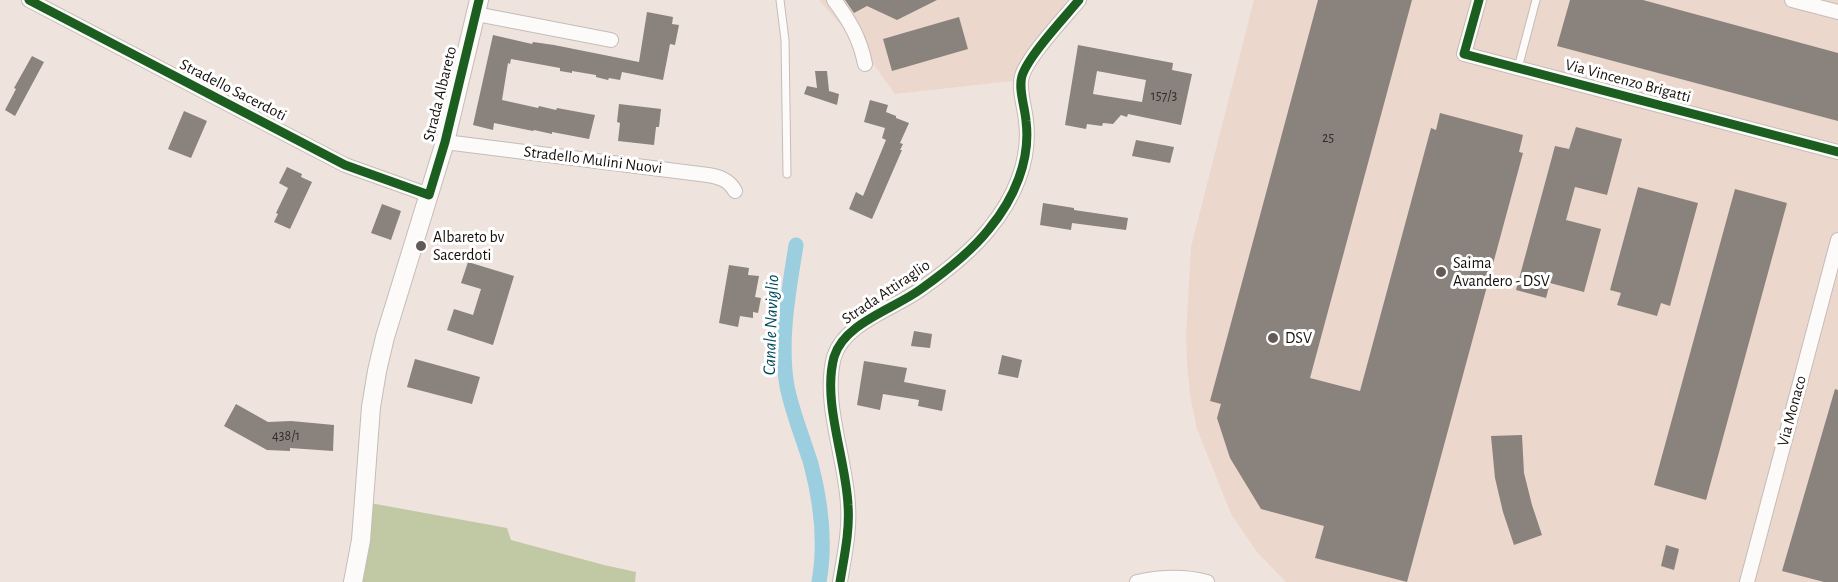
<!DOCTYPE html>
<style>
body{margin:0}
canvas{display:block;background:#eee3dd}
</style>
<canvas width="1838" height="582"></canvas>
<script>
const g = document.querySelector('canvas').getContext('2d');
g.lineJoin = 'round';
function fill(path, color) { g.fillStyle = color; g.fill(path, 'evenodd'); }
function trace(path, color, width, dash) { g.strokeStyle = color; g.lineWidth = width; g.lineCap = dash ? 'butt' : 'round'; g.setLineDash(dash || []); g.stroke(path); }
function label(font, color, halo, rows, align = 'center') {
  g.font = font + ' "Alegreya Sans",sans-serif'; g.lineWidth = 6; g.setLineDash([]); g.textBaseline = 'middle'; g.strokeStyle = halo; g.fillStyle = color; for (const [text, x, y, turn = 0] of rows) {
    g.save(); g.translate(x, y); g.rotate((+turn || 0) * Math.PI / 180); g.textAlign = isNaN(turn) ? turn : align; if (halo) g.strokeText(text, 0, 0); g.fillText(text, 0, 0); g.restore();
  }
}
fill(new Path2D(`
 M 819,0 L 1088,0 L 1021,80 L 895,94 L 864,51 Z
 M 1254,0 L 1838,0 L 1838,582 L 1286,582 L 1257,552 L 1231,514 L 1197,429 L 1190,395 L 1187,364 L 1186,334 L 1191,247 Z`), '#ecd7cd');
fill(new Path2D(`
 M 370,503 L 507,528 L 511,540 L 604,565 L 636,572 L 635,582 L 360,582 Z`), '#c1c8a4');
trace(new Path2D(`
 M 796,245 C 789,290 779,340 787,386 C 792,412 803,438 811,464 C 821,502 826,543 819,582`), '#9bcfdf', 15);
fill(new Path2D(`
 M 845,0 L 937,0 L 897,20 L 867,6 L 854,13 Z
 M 1318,0 L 1412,0 L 1310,378 L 1360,391 L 1431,128 L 1436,130 L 1440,113 L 1523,135 L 1519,152 L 1523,153 L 1407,582 L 1315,558 L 1324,526 L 1261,509 L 1230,458 L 1217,418 L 1221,404 L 1210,401 Z
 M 1570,0 L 1643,0 L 1838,53 L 1838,121 L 1557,46 Z
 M 647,12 L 673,17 L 672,24 L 679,25 L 675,45 L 670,44 L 663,80 L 622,72 L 620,80 L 609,78 L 608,80 L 596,77 L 596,75 L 572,71 L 572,73 L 560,71 L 560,68 L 511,59 L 510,64 L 508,63 L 502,100 L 538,108 L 539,106 L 556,110 L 557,108 L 595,115 L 589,139 L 552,132 L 552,134 L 534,130 L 533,131 L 494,123 L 493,130 L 473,125 L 493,35 L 532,44 L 533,42 L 554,45 L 639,62 Z
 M 959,17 L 968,49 L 892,71 L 883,39 Z
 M 1078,45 L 1173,63 L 1172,70 L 1192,74 L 1181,125 L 1128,114 L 1127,117 L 1121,115 L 1113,124 L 1103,123 L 1102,126 L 1087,124 L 1086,129 L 1065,125 ZM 1097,71 L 1146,80 L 1142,102 L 1093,94 Z
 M 32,56 L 44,62 L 15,116 L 5,110 L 16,89 L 14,88 Z
 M 815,71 L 827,71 L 829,91 L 839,94 L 837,105 L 804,94 L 807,86 L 817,88 Z
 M 870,100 L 888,105 L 886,112 L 896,116 L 896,118 L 909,123 L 900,143 L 903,144 L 900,150 L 902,150 L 872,219 L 849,209 L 856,192 L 863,196 L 886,140 L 882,138 L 885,128 L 864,122 Z
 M 619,104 L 661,109 L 659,127 L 656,127 L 654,145 L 618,141 L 620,123 L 617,122 Z
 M 184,111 L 207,121 L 191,158 L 168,149 Z
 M 1576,127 L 1622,139 L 1607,195 L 1575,187 L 1566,220 L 1601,229 L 1584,292 L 1550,283 L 1546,298 L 1516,290 L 1555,146 L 1569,149 Z
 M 1136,140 L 1174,147 L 1170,163 L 1132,156 Z
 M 287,167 L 302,174 L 301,177 L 312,182 L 290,229 L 274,222 L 278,214 L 276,213 L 288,188 L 279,183 Z
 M 1638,187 L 1698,203 L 1670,306 L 1661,303 L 1657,316 L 1617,305 L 1621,293 L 1610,290 Z
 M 1735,189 L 1787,203 L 1706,500 L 1654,485 Z
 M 1043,203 L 1074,208 L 1074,210 L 1128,218 L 1126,230 L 1072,223 L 1071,230 L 1040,225 Z
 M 382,204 L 401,211 L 391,240 L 371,233 Z
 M 468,262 L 514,276 L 493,345 L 447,330 L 454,309 L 473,315 L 481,289 L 461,283 Z
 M 729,265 L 749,268 L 748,275 L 759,276 L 755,297 L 761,298 L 758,313 L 753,312 L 753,318 L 740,316 L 738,327 L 719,323 Z
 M 914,331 L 932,334 L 930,348 L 911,346 Z
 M 1002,355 L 1022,360 L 1018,378 L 998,374 Z
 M 415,359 L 480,377 L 472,404 L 407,387 Z
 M 864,361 L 907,368 L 904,382 L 946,390 L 942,411 L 918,406 L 919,400 L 883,394 L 880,410 L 857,405 Z
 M 1835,389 L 1838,390 L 1838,582 L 1824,582 L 1782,571 Z
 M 236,404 L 268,422 L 291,421 L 334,425 L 333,451 L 290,448 L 290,451 L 267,450 L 224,426 Z
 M 1522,435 L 1524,473 L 1532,505 L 1542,535 L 1514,545 L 1503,512 L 1495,478 L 1491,436 Z
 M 1666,545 L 1679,549 L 1674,570 L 1661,566 Z`), '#89827d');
const service = new Path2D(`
 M 780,0 L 785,40 L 787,174
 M 1518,68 L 1536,0`);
const minor = new Path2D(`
 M 29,0 L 345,165 L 429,195
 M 834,0 C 849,20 860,38 865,64
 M 1479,0 L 1464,54 L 1838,152
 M 1792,0 L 1838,12
 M 476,14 L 611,40
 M 445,142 L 708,175 C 720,177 729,180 735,191
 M 840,582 C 844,557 850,531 848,505 C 846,459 822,402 834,357 C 844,323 894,309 921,289 C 945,272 971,252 989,229 C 1014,199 1031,160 1026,121 C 1025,107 1018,89 1022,76 C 1028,56 1065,17 1079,0
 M 1137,582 C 1160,577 1185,576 1207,582
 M 1747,582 L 1838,240`);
const tertiary = new Path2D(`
 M 353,582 L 361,540 L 371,407 L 377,371 L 385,337 L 445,142 L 479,0`);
trace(service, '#c5bcb8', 9);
trace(minor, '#c5bcb8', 16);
trace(tertiary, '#c5bcb8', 20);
trace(service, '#fcfbfa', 7);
trace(minor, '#fcfbfa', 14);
trace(tertiary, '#fcfbfa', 18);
trace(new Path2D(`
 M 29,0 L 345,165 L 429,195 L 445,142 L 479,0
 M 1479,0 L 1464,54 L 1838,152
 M 840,582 C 844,557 850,531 848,505 C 846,459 822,402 834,357 C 844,323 894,309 921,289 C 945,272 971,252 989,229 C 1014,199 1031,160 1026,121 C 1025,107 1018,89 1022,76 C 1028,56 1065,17 1079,0`), '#1b5e20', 9);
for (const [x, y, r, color] of [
 [421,246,6,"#625a56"],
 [1441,272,6,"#625a56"],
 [1273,338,6,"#625a56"]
]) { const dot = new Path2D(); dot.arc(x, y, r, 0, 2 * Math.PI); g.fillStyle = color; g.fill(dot); trace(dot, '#fff', 2); }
label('14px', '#342c29', null, [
 ["157/3",1164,96],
 ["25",1328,138],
 ["438/1",286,436]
]);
label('16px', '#17100d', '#fff', [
 ["Via Vincenzo Brigatti",1628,81,15],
 ["Stradello Sacerdoti",233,90,27],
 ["Strada Albareto",440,94,-76],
 ["Stradello Mulini Nuovi",593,160,7],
 ["Strada Attiraglio",886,292,-34],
 ["Via Monaco",1792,411,-75]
]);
label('16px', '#17100d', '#fff', [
 ["Albareto bv",433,237],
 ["Sacerdoti",433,255],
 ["Saima",1453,263],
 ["Avandero - DSV",1453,281],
 ["DSV",1285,338]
], 'left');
label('italic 18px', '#004a5c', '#fff', [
 ["Canale Naviglio",771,325,-88]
]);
</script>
